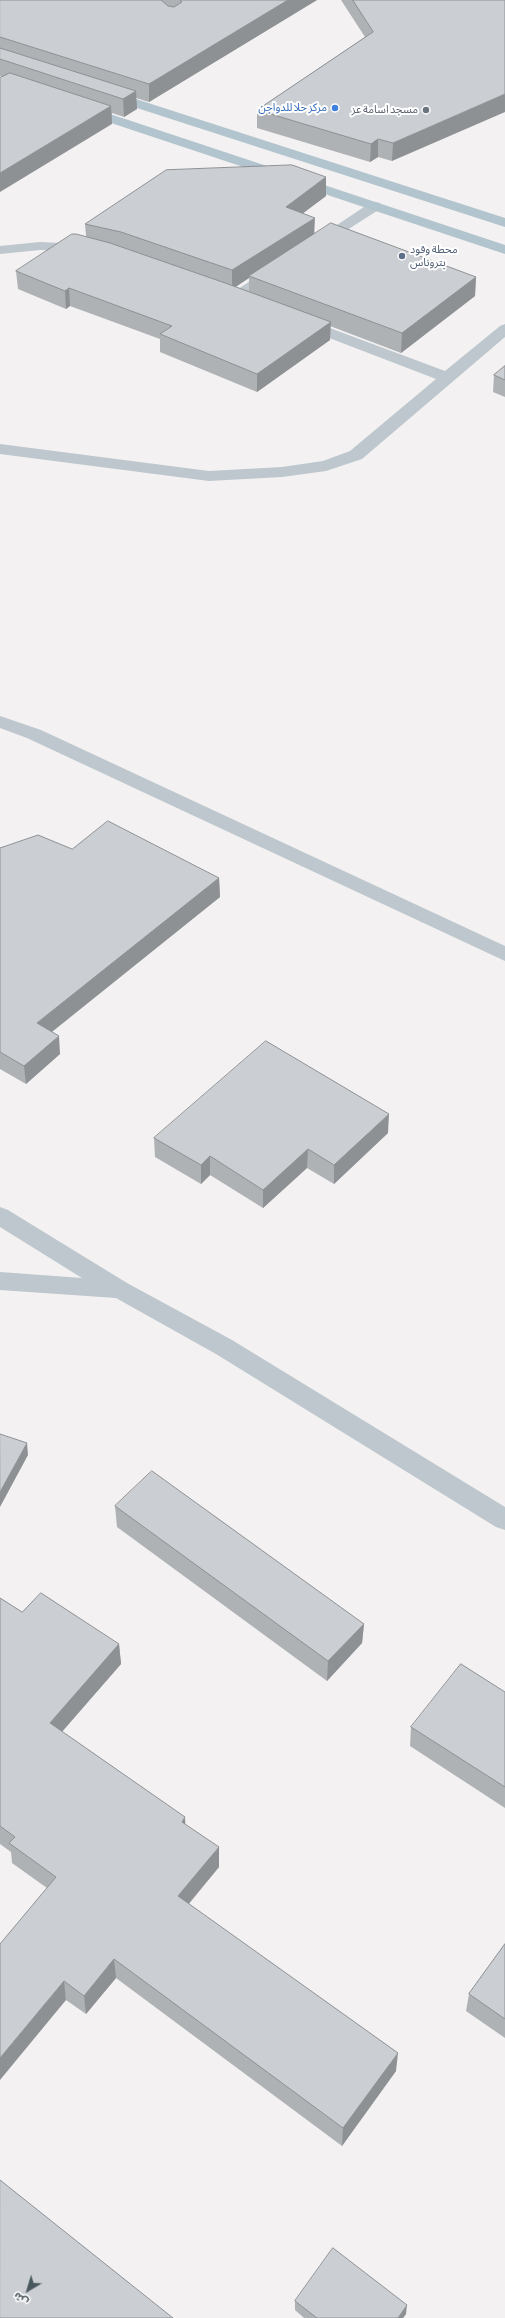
<!DOCTYPE html>
<meta charset="utf-8">
<style>
body{margin:0}
#map{position:relative;width:505px;height:2318px;overflow:hidden;background:#f3f1f1;font-family:"Asap Condensed","Noto Sans Arabic",sans-serif}
canvas{display:block}
.north{position:absolute;left:8px;top:2270px;width:40px;height:40px;-webkit-text-stroke:3px #fff;paint-order:stroke;rotate:218deg;font-size:11px;font-weight:700;line-height:16px;text-align:center;color:#49575e}
.north::after{content:'';display:block;margin:auto;width:14px;height:18px;background:#49575e;clip-path:polygon(50% 0,100% 100%,50% 72%,0 100%)}
</style>
<div id="map">
<canvas width="505" height="2318"></canvas>
<div class="north">ش</div>
</div>
<script>
const g = document.querySelector('canvas').getContext('2d');
g.lineJoin = 'round';
function fill(path, color) { g.fillStyle = color; g.fill(path, 'evenodd'); }
function trace(path, color, width, dash) { g.strokeStyle = color; g.lineWidth = width; g.lineCap = dash ? 'butt' : 'round'; g.setLineDash(dash || []); g.stroke(path); }
function label(font, color, halo, rows, align = 'center') {
  g.font = font + ' "Asap Condensed","Noto Sans Arabic",sans-serif'; g.lineWidth = 4; g.setLineDash([]); g.textBaseline = 'middle'; g.strokeStyle = halo; g.fillStyle = color; for (const [text, x, y, turn = 0] of rows) {
    g.save(); g.translate(x, y); g.rotate((+turn || 0) * Math.PI / 180); g.textAlign = isNaN(turn) ? turn : align; if (halo) g.strokeText(text, 0, 0); g.fillText(text, 0, 0); g.restore();
  }
}
fill(new Path2D(`
 M 375,202 L 380,203 L 382,206 L 380,209 L 322,246 L 312,246 L 310,243 L 370,203 Z
 M 40,242 L 83,244 L 90,248 L 83,252 L 40,250 L 0,254 L 0,246 Z
 M 275,266 L 283,271 L 280,274 L 239,300 L 229,300 L 226,297 L 270,268 Z
 M 303,318 L 445,371 L 500,326 L 505,324 L 505,337 L 362,459 L 326,471 L 282,477 L 209,481 L 0,454 L 0,444 L 209,471 L 282,467 L 323,461 L 350,451 L 436,379 L 298,326 L 295,323 L 298,320 Z
 M 0,716 L 41,730 L 505,946 L 505,961 L 27,738 L 0,728 Z
 M 0,1207 L 8,1210 L 127,1283 L 232,1340 L 505,1507 L 505,1530 L 496,1527 L 216,1354 L 116,1298 L 0,1290 L 0,1272 L 82,1278 L 0,1227 Z`), '#bdc7cd');
fill(new Path2D(`
 M 108,90 L 505,218 L 505,227 L 103,97 L 101,94 L 103,91 Z
 M 83,105 L 505,245 L 505,254 L 78,112 L 76,109 Z`), '#b2c4ce');
fill(new Path2D(`
 M 0,0 L 317,0 L 149,102 L 136,98 L 137,109 L 124,117 L 112,113 L 112,124 L 0,76 Z
 M 341,0 L 505,0 L 392,161 L 378,157 L 370,162 L 257,128 L 257,110 L 365,37 Z
 M 326,177 L 326,196 L 303,213 L 315,234 L 476,277 L 475,296 L 401,353 L 330,326 L 330,340 L 257,392 L 160,352 L 160,339 L 70,306 L 66,309 L 18,289 L 16,271 L 86,236 L 85,224 ZM 249,278 L 249,291 L 236,287 Z
 M 505,366 L 505,397 L 493,392 L 494,375 Z
 M 0,848 L 72,849 L 219,878 L 220,897 L 52,1032 L 60,1054 L 26,1084 L 0,1069 Z
 M 388,1133 L 334,1184 L 307,1168 L 263,1208 L 210,1175 L 201,1184 L 155,1157 L 154,1138 Z
 M 115,1506 L 364,1624 L 362,1643 L 327,1681 L 117,1527 Z
 M 0,1598 L 22,1612 L 119,1644 L 121,1664 L 62,1732 L 186,1825 L 219,1867 L 189,1904 L 396,2071 L 342,2146 L 116,1978 L 86,2014 L 66,2000 L 47,1888 L 12,1863 L 11,1852 L 0,1844 Z
 M 505,1692 L 505,1808 L 410,1746 L 411,1727 Z
 M 505,1944 L 505,2038 L 466,2011 L 469,1994 Z
 M 295,2301 L 406,2314 L 403,2318 L 304,2318 L 295,2310 Z`), '#afb2b5');
fill(new Path2D(`
 M 288,0 L 317,0 L 149,102 L 149,84 Z
 M 136,91 L 137,109 L 124,117 L 123,99 Z
 M 505,94 L 505,112 L 392,161 L 393,143 Z
 M 111,106 L 112,124 L 0,192 L 0,173 Z
 M 378,139 L 378,157 L 370,162 L 371,144 Z
 M 326,177 L 326,196 L 286,226 L 286,207 Z
 M 315,218 L 314,237 L 249,276 L 249,278 L 232,289 L 232,270 Z
 M 476,277 L 475,296 L 401,353 L 402,333 Z
 M 69,288 L 70,306 L 66,309 L 65,291 Z
 M 331,322 L 330,340 L 257,392 L 257,374 Z
 M 219,878 L 220,897 L 39,1042 L 37,1023 Z
 M 59,1036 L 60,1054 L 26,1084 L 24,1066 Z
 M 389,1114 L 388,1133 L 334,1184 L 334,1165 Z
 M 308,1149 L 307,1168 L 263,1208 L 263,1190 Z
 M 210,1156 L 210,1175 L 201,1184 L 201,1165 Z
 M 27,1443 L 28,1455 L 0,1507 L 0,1492 Z
 M 364,1624 L 362,1643 L 327,1681 L 328,1661 Z
 M 119,1644 L 121,1664 L 52,1743 L 50,1723 Z
 M 185,1817 L 186,1837 L 182,1822 Z
 M 219,1847 L 219,1867 L 179,1915 L 178,1896 Z
 M 114,1959 L 116,1978 L 86,2014 L 84,1996 Z
 M 64,1981 L 66,2000 L 0,2080 L 0,2058 Z
 M 398,2053 L 396,2071 L 342,2146 L 343,2128 Z
 M 407,2305 L 406,2314 L 403,2318 L 398,2318 Z`), '#8e9194');
const building = new Path2D(`
 M 0,0 L 161,0 L 168,6 L 174,7 L 182,2 L 180,0 L 288,0 L 149,84 L 0,37 Z
 M 353,0 L 505,0 L 505,94 L 393,143 L 378,139 L 371,144 L 257,110 L 373,32 Z
 M 0,48 L 136,91 L 123,99 L 0,59 Z
 M 10,73 L 111,106 L 0,173 L 0,78 Z
 M 292,165 L 326,177 L 286,207 L 315,218 L 232,270 L 121,232 L 85,224 L 166,170 Z
 M 331,223 L 476,277 L 402,333 L 249,276 Z
 M 72,234 L 76,234 L 110,243 L 228,284 L 331,322 L 257,374 L 160,334 L 172,326 L 69,288 L 65,291 L 16,271 Z
 M 505,366 L 505,380 L 494,375 Z
 M 108,821 L 219,878 L 37,1023 L 59,1036 L 24,1066 L 0,1052 L 0,848 L 38,835 L 72,849 Z
 M 266,1041 L 389,1114 L 334,1165 L 308,1149 L 263,1190 L 210,1156 L 201,1165 L 154,1138 Z
 M 0,1434 L 27,1443 L 0,1492 Z
 M 152,1471 L 364,1624 L 328,1661 L 115,1506 Z
 M 41,1593 L 119,1644 L 50,1723 L 185,1817 L 182,1822 L 219,1847 L 178,1896 L 398,2053 L 343,2128 L 114,1959 L 84,1996 L 64,1981 L 0,2058 L 0,1944 L 56,1877 L 9,1843 L 15,1837 L 0,1826 L 0,1598 L 22,1612 Z
 M 461,1664 L 505,1692 L 505,1787 L 411,1727 Z
 M 505,1944 L 505,2019 L 469,1994 Z
 M 0,2180 L 173,2318 L 0,2318 Z
 M 333,2248 L 407,2305 L 398,2318 L 317,2318 L 295,2301 Z`);
fill(building, '#cbcfd3');
trace(building, '#8e9194', 1);
for (const [x, y, r, color] of [
 [335,108,4,"#3f7fe0"],
 [426,110,4,"#6b7280"],
 [402,256,4,"#5c6f8a"]
]) { const dot = new Path2D(); dot.arc(x, y, r, 0, 2 * Math.PI); g.fillStyle = color; g.fill(dot); trace(dot, '#fff', 1.5); }
label('11px', '#366cbe', '#fff', [
 ["مركز حلا للدواجن",327,108]
], 'right');
label('11px', '#5b616d', '#fff', [
 ["مسجد اسامة عز",418,110]
], 'right');
label('11px', '#4e5e75', '#fff', [
 ["محطة وقود",410,250],
 ["بتروناس",410,263]
], 'left');
</script>
